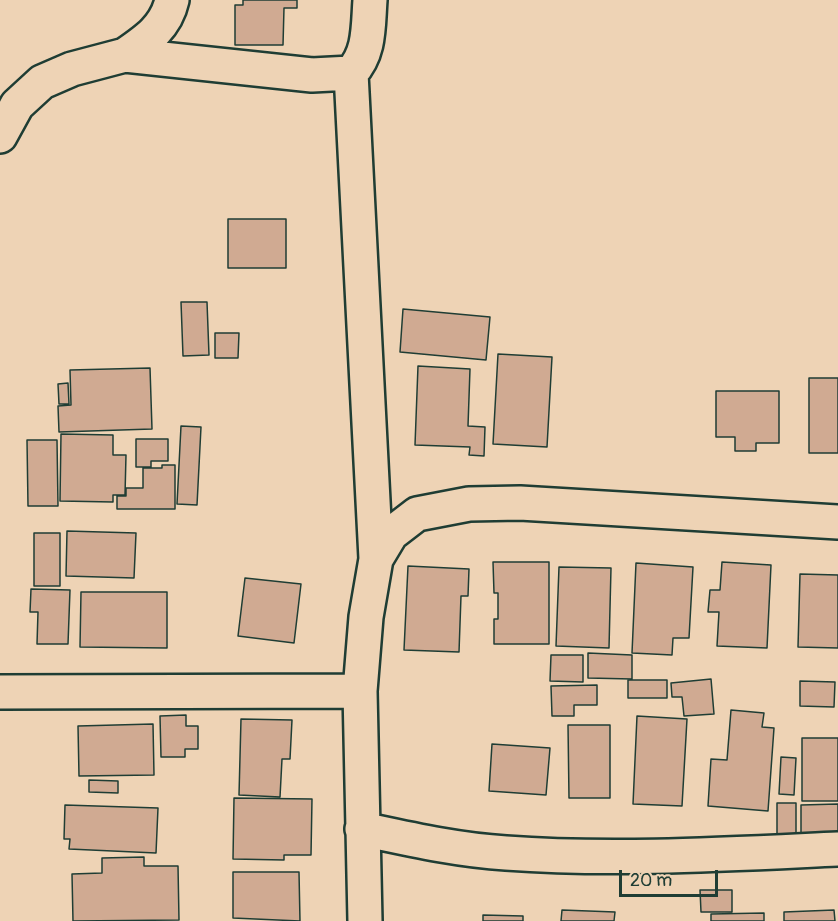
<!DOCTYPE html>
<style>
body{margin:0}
#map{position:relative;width:838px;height:921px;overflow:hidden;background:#eed3b5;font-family:Pangolin,sans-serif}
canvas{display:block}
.scale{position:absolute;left:619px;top:870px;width:99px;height:27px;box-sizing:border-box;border:3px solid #1f3d34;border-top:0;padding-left:8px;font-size:18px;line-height:21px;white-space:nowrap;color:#1f3d34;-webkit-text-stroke:4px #eed3b5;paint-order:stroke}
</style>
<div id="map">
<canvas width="838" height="921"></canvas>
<div class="scale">20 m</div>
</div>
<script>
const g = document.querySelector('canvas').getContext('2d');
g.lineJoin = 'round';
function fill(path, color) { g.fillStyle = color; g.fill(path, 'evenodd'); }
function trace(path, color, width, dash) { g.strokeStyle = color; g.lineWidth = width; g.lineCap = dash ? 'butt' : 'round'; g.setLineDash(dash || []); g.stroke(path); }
const building = new Path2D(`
 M 243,0 L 297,0 L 297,8 L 284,8 L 283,45 L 235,45 L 235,5 L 243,5 Z
 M 228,219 L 286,219 L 286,268 L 228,268 Z
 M 181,302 L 207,302 L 209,355 L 183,356 Z
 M 403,309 L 490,317 L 486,360 L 400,352 Z
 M 215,333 L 239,333 L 238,358 L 215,358 Z
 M 498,354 L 552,357 L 547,447 L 493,444 Z
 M 418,366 L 470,369 L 468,426 L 485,427 L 484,456 L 469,455 L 470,447 L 415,445 Z
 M 150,368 L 152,429 L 59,432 L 58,406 L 71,405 L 70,370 Z
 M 809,378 L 838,378 L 838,453 L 809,453 Z
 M 68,383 L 69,404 L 59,404 L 58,384 Z
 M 716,391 L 779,391 L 779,443 L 756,443 L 756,451 L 735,451 L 735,437 L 716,437 Z
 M 181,426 L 201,427 L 197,505 L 177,504 Z
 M 61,434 L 113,435 L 113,455 L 126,455 L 125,495 L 113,495 L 113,502 L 60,501 Z
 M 136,439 L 168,439 L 168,461 L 151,461 L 151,467 L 136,467 Z
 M 27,440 L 57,440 L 58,506 L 28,506 Z
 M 162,465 L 175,465 L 175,509 L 117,509 L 117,496 L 126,496 L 126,488 L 143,488 L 143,468 L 162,468 Z
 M 67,531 L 136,533 L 134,578 L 66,576 Z
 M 34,533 L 60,533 L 60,586 L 34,586 Z
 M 493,562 L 549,562 L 549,644 L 494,644 L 494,619 L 498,619 L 498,593 L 494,593 Z
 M 722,562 L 771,565 L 767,648 L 717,646 L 719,612 L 708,612 L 710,590 L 720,590 Z
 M 636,563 L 693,567 L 689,638 L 673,638 L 672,655 L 632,653 Z
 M 408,566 L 469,569 L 468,596 L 461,596 L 459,652 L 404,650 Z
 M 559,567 L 611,568 L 609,648 L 556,646 Z
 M 800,574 L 838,575 L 838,648 L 798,647 Z
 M 245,578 L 301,584 L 294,643 L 238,636 Z
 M 31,589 L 70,590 L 68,644 L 37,644 L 38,612 L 30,612 Z
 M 81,592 L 167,592 L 167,648 L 80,647 Z
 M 588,653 L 632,655 L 632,679 L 588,678 Z
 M 551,655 L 583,655 L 583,682 L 550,681 Z
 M 711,679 L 714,714 L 684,716 L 682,697 L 672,697 L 671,683 Z
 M 628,680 L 667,680 L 667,698 L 628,698 Z
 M 800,681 L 835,682 L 834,707 L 800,706 Z
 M 597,685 L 597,705 L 574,705 L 574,716 L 552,716 L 551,686 Z
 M 731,710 L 764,713 L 762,727 L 774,728 L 768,811 L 708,806 L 711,759 L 727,760 Z
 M 186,715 L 186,726 L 198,726 L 198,749 L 185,749 L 185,757 L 161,757 L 160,716 Z
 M 637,716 L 687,719 L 682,806 L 633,804 Z
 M 241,719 L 292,720 L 290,759 L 282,759 L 280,797 L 239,795 Z
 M 153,724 L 154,775 L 79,776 L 78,726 Z
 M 568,725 L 610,725 L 610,798 L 569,798 Z
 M 802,738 L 838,738 L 838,801 L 802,801 Z
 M 492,744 L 550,748 L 546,795 L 489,791 Z
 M 781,757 L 796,758 L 794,795 L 779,794 Z
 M 89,780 L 118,781 L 118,793 L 89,792 Z
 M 234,798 L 312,799 L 311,855 L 284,855 L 284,860 L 233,859 Z
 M 777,803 L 796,803 L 796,837 L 777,837 Z
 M 838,804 L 838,838 L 801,838 L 801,805 Z
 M 65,805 L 158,808 L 156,853 L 69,849 L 70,839 L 64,839 Z
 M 144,857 L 144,866 L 178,866 L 179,920 L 73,921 L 72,874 L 102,873 L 102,858 Z
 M 233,872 L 299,872 L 300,921 L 233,918 Z
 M 700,890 L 732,890 L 732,912 L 701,912 Z
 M 562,910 L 615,912 L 614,921 L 561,921 Z
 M 834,910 L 835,921 L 784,921 L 784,912 Z
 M 764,913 L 764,921 L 711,921 L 711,914 Z
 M 483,915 L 523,916 L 523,921 L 483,921 Z`);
fill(building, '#d0aa92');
trace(building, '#1f3d34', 1.5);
const minor = new Path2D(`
 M 125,55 C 147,40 166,27 172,0
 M 351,73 L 376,559
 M 0,136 L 17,105 L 42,82 L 72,69 L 125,55 L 312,75 L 351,73 C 370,53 368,27 370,0
 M 0,692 L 360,691
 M 362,829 C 409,839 457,850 506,853 C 613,861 730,854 838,849
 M 365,921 L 360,691 L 366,617 L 376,559 L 391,534 L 417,514 L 469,504 L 520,503 L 838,522`);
trace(minor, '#1f3d34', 38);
trace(minor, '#eed3b5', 33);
</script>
